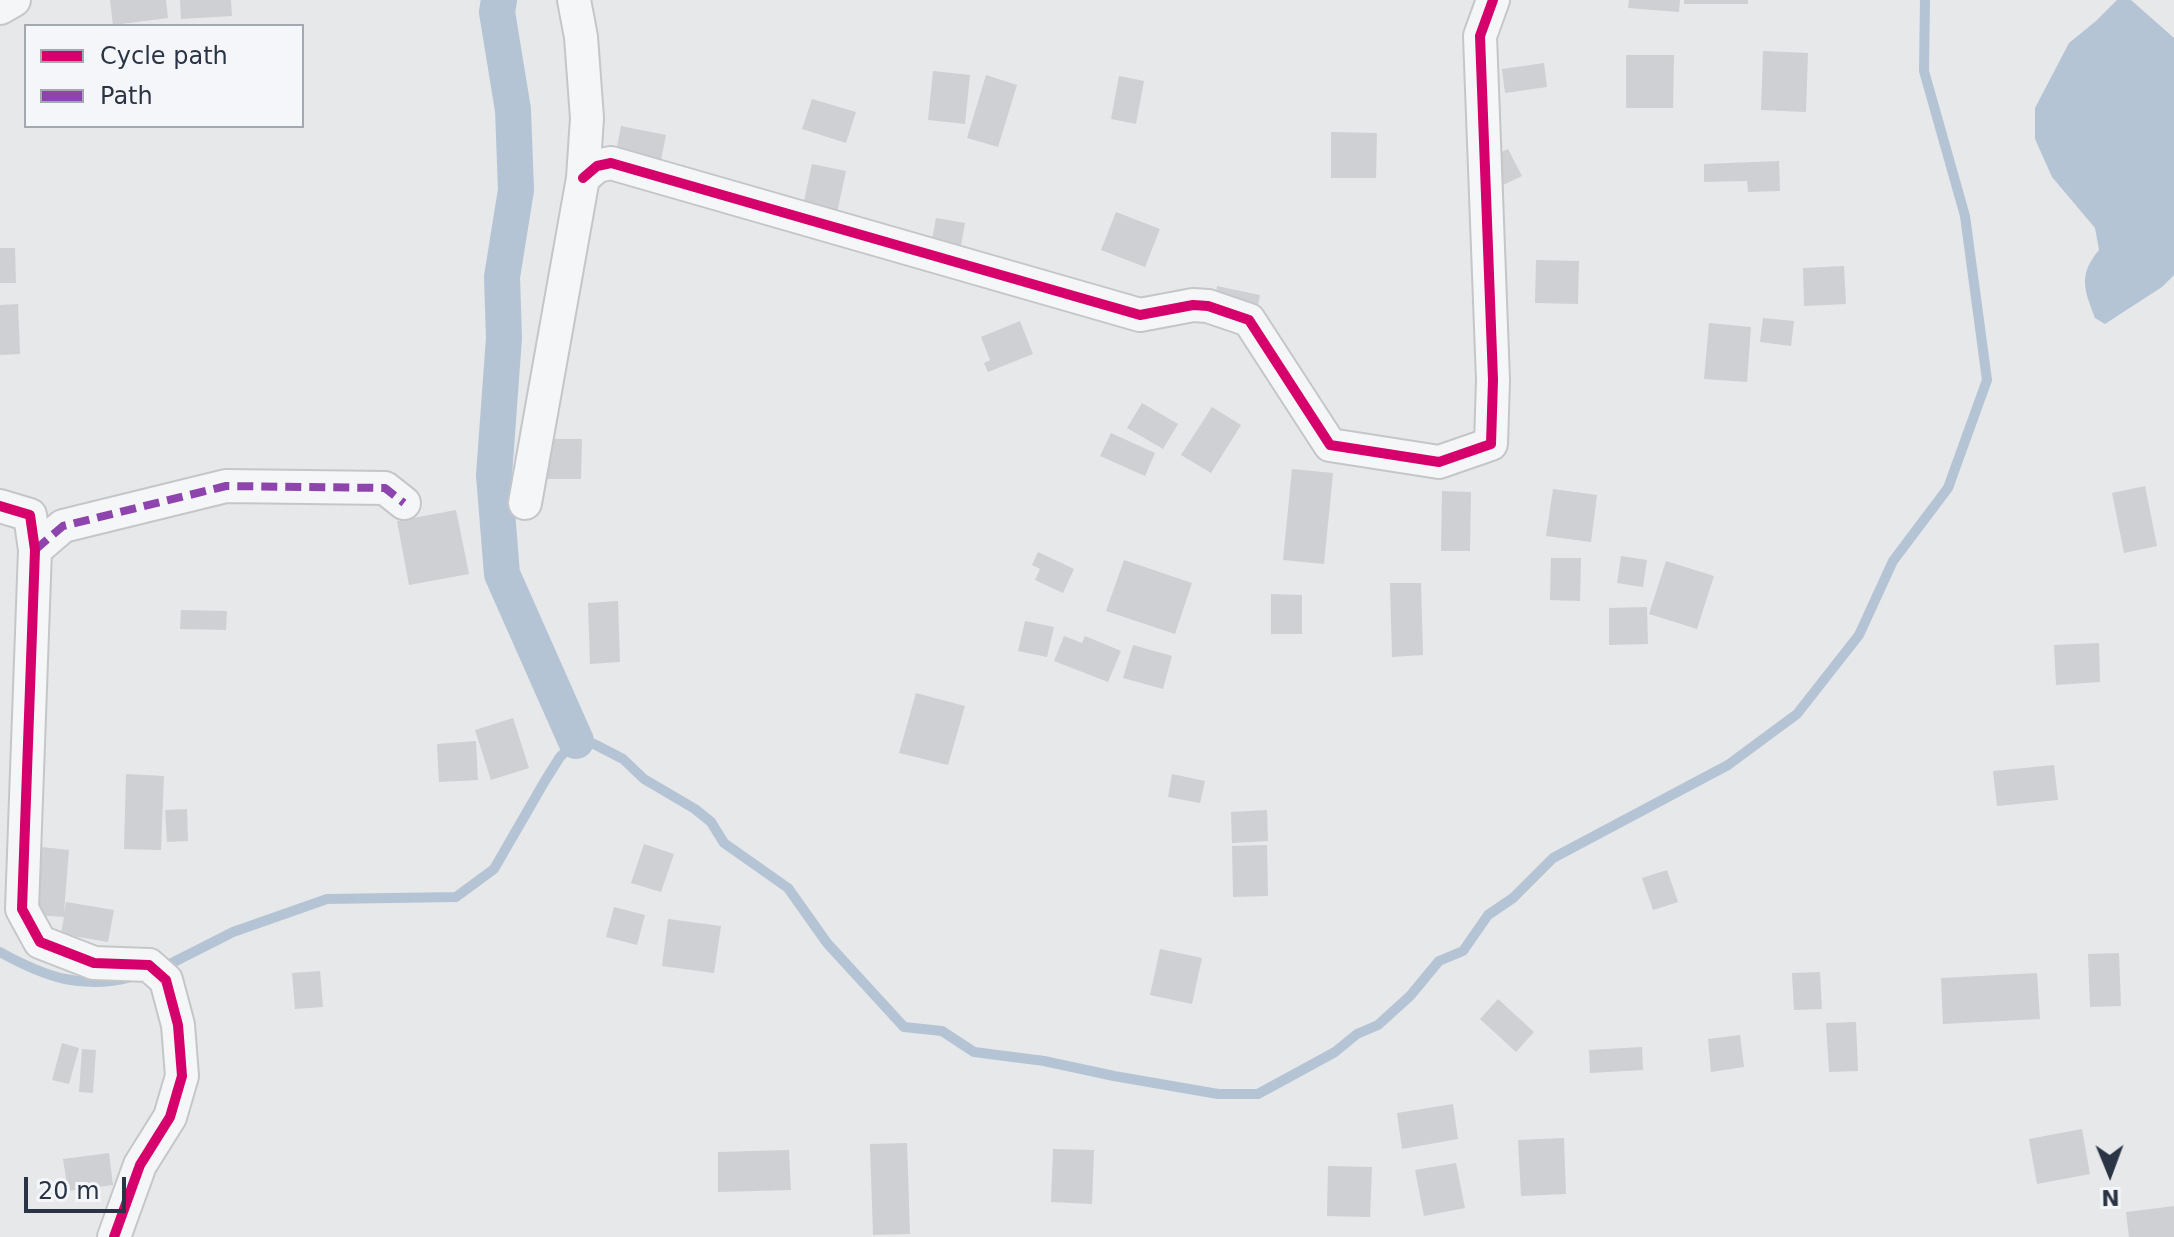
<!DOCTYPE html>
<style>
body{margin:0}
#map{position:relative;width:2174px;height:1237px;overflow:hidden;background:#e6e8ea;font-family:"DejaVu Sans",sans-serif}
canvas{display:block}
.legend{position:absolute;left:24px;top:24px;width:280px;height:104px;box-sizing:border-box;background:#f4f6f9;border:2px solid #a4a8b1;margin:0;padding:10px 14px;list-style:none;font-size:24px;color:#2b3445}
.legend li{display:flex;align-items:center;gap:16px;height:40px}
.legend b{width:40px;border:2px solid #a4a8b1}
.north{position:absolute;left:2070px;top:1133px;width:80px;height:80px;-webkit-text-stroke:6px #f4f6f9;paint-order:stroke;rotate:179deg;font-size:22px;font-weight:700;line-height:32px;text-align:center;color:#2b3445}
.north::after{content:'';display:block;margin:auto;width:28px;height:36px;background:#2b3445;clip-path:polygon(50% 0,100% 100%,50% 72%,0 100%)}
.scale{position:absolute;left:24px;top:1177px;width:102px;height:36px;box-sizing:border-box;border:4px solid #2b3445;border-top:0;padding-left:10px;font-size:24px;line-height:28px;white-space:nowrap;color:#2b3445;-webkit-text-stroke:6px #f4f6f9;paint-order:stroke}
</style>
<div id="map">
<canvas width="2174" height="1237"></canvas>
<ul class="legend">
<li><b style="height:10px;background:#d6006c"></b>Cycle path</li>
<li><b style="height:10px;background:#8e44ad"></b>Path</li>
</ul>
<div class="north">N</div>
<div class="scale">20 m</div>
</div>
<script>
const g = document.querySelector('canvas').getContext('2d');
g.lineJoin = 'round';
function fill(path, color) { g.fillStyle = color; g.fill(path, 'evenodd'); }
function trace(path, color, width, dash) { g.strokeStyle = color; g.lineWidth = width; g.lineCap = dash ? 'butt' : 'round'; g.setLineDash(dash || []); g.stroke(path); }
fill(new Path2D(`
 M 2117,0 L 2131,0 L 2174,38 L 2174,275 L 2162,287 L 2105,324 L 2095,318 C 2084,289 2078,275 2099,250 L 2095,228 L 2052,177 L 2035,139 L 2035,108 L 2069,43 L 2096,21 Z`), '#b4c4d5');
trace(new Path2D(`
 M 0,952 C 45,977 84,991 135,976
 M 162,968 L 233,932 L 327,899 L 456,897 L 494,869 L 546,779 L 560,757 L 576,741 L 594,744 L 623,759 L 644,779 L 695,809 L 711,822 L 724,843 L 788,888 L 827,943 L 904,1027 L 942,1031 L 974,1052 L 1044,1061 L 1114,1076 L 1218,1094 L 1258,1094 L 1335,1052 L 1357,1034 L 1378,1025 L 1410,996 L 1439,961 L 1463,951 L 1488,915 L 1513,898 L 1553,858 L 1728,765 L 1797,714 L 1859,635 L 1893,561 L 1948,488 L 1987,380 L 1965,216 L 1924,71 L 1925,0`), '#b4c4d5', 10);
trace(new Path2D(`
 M 499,0 L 497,12 L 513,110 L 516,190 L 502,277 L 504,338 L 494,475 L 502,574 L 576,741`), '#b4c4d5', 36);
fill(new Path2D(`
 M 110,0 L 166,0 L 168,18 L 113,25 Z
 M 180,0 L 231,0 L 232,16 L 181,19 Z
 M 1629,0 L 1680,0 L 1679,12 L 1628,8 Z
 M 1684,0 L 1748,0 L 1748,4 L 1684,4 Z
 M 1763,51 L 1808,53 L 1806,112 L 1761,110 Z
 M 1626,55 L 1674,55 L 1673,108 L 1626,108 Z
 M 1544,63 L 1547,87 L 1505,93 L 1502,69 Z
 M 933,71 L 970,75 L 965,124 L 928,120 Z
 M 986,75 L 1017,85 L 998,147 L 967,138 Z
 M 1119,76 L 1144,81 L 1136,124 L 1111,119 Z
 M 812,99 L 856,112 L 846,143 L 802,129 Z
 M 621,126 L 666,135 L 657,180 L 612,172 Z
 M 1331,132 L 1377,133 L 1376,178 L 1331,178 Z
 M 1508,149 L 1522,176 L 1499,187 L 1485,160 Z
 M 1779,161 L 1780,191 L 1748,192 L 1747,181 L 1704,182 L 1704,164 Z
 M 812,164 L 846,171 L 832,236 L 798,228 Z
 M 1116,212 L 1160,229 L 1145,267 L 1101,250 Z
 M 936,218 L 965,223 L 960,251 L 931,245 Z
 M 0,248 L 15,248 L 16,283 L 0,283 Z
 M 1536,260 L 1579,261 L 1578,304 L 1535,303 Z
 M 1844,266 L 1846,304 L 1804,306 L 1803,268 Z
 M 1217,286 L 1260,295 L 1254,327 L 1211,318 Z
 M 18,304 L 20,354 L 0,355 L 0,305 Z
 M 1763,318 L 1794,321 L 1791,346 L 1760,342 Z
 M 1020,321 L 1033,354 L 988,372 L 984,363 L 990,360 L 981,337 Z
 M 1709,323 L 1751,327 L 1747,382 L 1704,379 Z
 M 1142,403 L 1178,424 L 1163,449 L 1127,428 Z
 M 1212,407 L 1241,425 L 1211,473 L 1181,455 Z
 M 1111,433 L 1155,453 L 1145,476 L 1100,456 Z
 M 541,439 L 582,439 L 581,479 L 541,479 Z
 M 1292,469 L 1333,473 L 1324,564 L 1283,560 Z
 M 2145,486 L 2157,546 L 2124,553 L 2112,493 Z
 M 1553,489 L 1597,495 L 1591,542 L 1546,536 Z
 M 1442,491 L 1471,492 L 1470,551 L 1441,551 Z
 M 456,510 L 469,574 L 409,585 L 397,521 Z
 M 1038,552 L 1074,569 L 1063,593 L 1035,580 L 1040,569 L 1032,565 Z
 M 1621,556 L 1647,560 L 1643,587 L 1617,583 Z
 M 1551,558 L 1581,558 L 1580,601 L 1550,600 Z
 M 1124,560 L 1192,583 L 1175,634 L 1106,611 Z
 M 1666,561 L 1714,576 L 1697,629 L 1649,614 Z
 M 1390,583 L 1421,583 L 1423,655 L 1392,657 Z
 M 1271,594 L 1302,595 L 1302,634 L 1271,634 Z
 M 618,601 L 620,662 L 590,664 L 588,603 Z
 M 1647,607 L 1648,644 L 1609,645 L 1609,608 Z
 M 181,610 L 227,611 L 226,630 L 180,629 Z
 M 1025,621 L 1054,627 L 1047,657 L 1018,651 Z
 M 1064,636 L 1082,643 L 1085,636 L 1121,651 L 1108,682 L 1054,661 Z
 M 2099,643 L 2100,682 L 2056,685 L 2054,645 Z
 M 1133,645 L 1172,656 L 1163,689 L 1123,678 Z
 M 916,693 L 965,706 L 948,765 L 899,753 Z
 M 513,718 L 529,768 L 491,780 L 475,730 Z
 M 476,741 L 478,780 L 439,782 L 437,744 Z
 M 2054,765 L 2058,800 L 1997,806 L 1993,771 Z
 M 126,774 L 164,776 L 161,850 L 124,849 Z
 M 1172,774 L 1205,781 L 1200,803 L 1168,797 Z
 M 187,809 L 188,841 L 167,842 L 165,810 Z
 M 1267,810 L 1268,841 L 1232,843 L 1231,812 Z
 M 644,844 L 674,854 L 661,892 L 631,883 Z
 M 1267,845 L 1268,896 L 1233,897 L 1232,846 Z
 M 42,847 L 69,850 L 64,912 L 66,902 L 114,910 L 108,942 L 61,934 L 64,917 L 36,915 Z
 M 1667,870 L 1678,902 L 1653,910 L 1642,878 Z
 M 614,907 L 645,915 L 637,945 L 606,937 Z
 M 668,919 L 721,926 L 714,973 L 662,966 Z
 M 1160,949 L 1202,958 L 1192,1004 L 1150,995 Z
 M 2119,953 L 2121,1006 L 2090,1007 L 2088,954 Z
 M 320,971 L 323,1007 L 295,1009 L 292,973 Z
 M 1820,972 L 1822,1009 L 1794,1010 L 1792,973 Z
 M 2037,973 L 2040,1019 L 1943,1024 L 1941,978 Z
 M 1498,999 L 1534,1032 L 1516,1052 L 1480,1019 Z
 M 1856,1022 L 1858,1071 L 1829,1072 L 1826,1023 Z
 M 1740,1035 L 1744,1067 L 1711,1072 L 1708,1039 Z
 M 62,1043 L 79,1048 L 69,1084 L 52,1080 Z
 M 1642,1047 L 1643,1070 L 1590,1073 L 1589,1050 Z
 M 82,1049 L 96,1050 L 93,1093 L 79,1092 Z
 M 1453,1104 L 1458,1139 L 1402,1149 L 1397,1113 Z
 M 2082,1129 L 2090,1174 L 2037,1184 L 2029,1139 Z
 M 1564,1138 L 1566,1194 L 1521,1196 L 1518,1140 Z
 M 907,1143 L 910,1234 L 873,1235 L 870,1144 Z
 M 1053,1149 L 1094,1150 L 1092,1204 L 1051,1202 Z
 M 789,1150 L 791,1190 L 718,1192 L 718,1152 Z
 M 109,1153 L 113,1185 L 68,1191 L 63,1159 Z
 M 1456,1163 L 1465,1208 L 1424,1216 L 1415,1170 Z
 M 1328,1166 L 1372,1167 L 1370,1217 L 1327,1216 Z
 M 2174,1206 L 2174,1237 L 2129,1237 L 2126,1212 Z`), '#ced0d3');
const street = new Path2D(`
 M 0,8 L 14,0
 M 583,178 L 597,166 L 611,163 L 1140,315 L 1193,305 L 1208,306 L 1249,320 L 1330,445 L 1439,462 L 1491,444 L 1493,380 L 1480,36 L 1493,0
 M 525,503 L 583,178 L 587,118 L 581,37 L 574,0
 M 0,506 L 30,515 L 35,550 L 22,909 L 40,942 L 94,963 L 149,965 L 166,980 L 178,1025 L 182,1076 L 170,1117 L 140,1165 L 114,1237
 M 35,550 L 63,526 L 226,486 L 385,488 L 404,503`);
trace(street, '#c4c6c8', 36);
trace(street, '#f5f6f7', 32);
trace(new Path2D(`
 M 35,550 L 63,526 L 226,486 L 385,488 L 404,503`), '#8e44ad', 8, [16, 8]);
trace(new Path2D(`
 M 583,178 L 597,166 L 611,163 L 1140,315 L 1193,305 L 1208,306 L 1249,320 L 1330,445 L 1439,462 L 1491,444 L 1493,380 L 1480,36 L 1493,0
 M 0,506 L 30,515 L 35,550 L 22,909 L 40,942 L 94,963 L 149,965 L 166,980 L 178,1025 L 182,1076 L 170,1117 L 140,1165 L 114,1237`), '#d6006c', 10);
</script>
